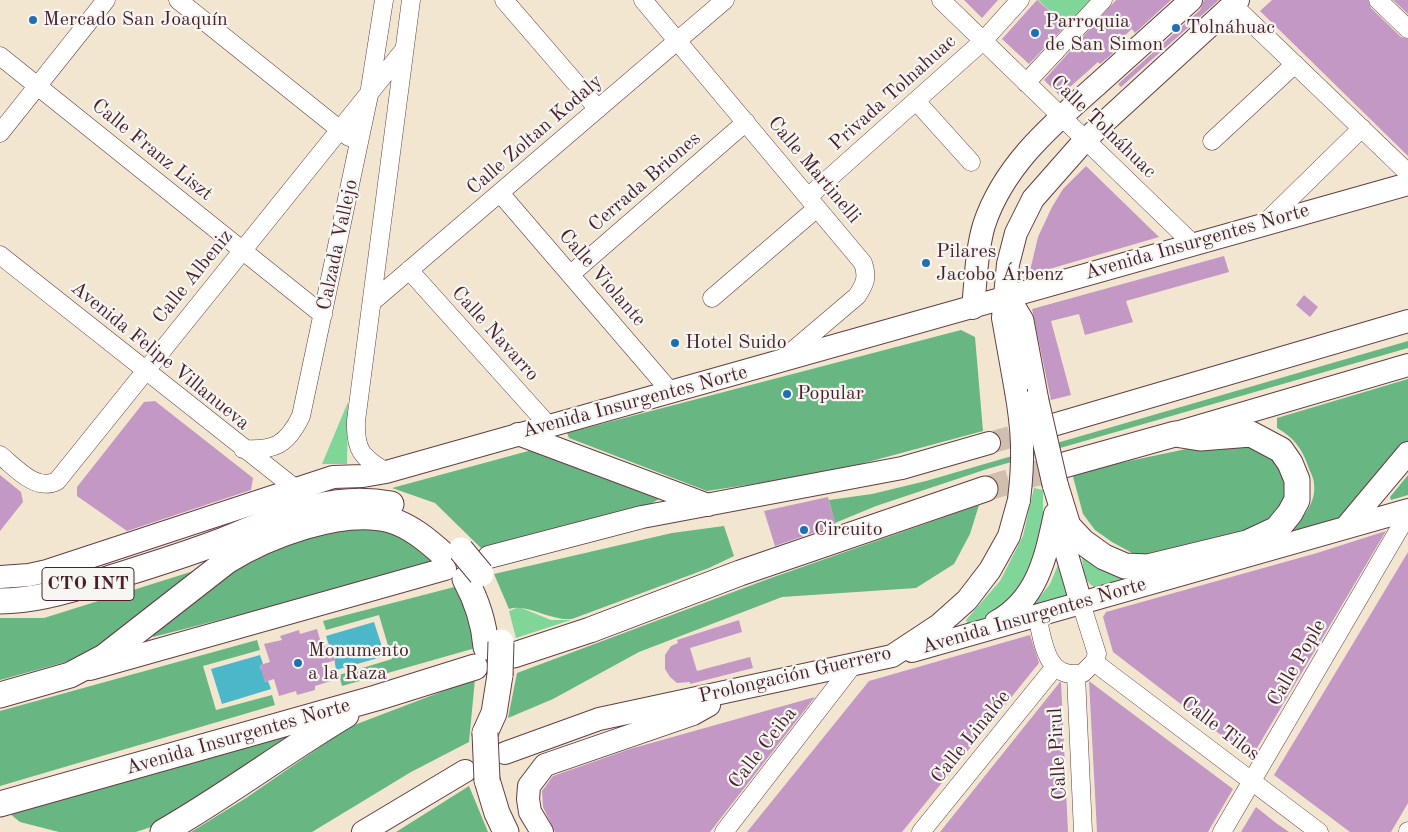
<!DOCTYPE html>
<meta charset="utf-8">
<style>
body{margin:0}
canvas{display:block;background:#f2e6d0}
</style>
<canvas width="1408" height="832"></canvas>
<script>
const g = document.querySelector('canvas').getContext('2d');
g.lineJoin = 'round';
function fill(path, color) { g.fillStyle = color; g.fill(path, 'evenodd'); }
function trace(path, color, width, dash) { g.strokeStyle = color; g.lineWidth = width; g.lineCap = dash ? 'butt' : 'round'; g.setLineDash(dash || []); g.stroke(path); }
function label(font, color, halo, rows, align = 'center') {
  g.font = font + ' "Old Standard TT",serif'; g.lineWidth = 4.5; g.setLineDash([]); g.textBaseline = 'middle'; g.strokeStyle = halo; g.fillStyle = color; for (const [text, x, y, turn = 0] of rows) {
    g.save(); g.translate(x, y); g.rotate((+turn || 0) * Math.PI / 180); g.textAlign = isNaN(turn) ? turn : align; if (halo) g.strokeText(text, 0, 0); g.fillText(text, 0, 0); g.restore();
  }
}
fill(new Path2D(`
 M 1038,0 L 1092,0 L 1068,27 Z
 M 348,402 L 347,464 L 322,464 Z
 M 1034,488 L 1043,490 L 1043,540 L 1013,600 L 991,615 L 968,625 L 966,620 L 1000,581 L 1023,536 Z
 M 1081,552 L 1136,573 L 1105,591 C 1081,585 1085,573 1081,552 Z
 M 1060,560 L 1070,596 L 1029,611 L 1050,584 Z
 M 519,607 L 551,620 L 571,620 L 516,638 L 509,611 Z`), '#80d599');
fill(new Path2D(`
 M 961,330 L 975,337 L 983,431 L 827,473 L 707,491 L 569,438 L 567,433 Z
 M 1408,341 L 1408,348 L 987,469 L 876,506 L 835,523 L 829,500 L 872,494 L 926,481 Z
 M 1408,379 L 1408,442 L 1343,518 L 1284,537 C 1298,524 1317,505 1314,484 C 1314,478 1310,472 1308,466 C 1302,448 1293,437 1277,428 L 1277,418 Z
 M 1245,442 L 1283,465 L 1287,498 L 1263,527 L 1170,554 L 1134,554 L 1112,542 L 1095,530 L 1083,514 L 1072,473 L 1215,443 Z
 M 532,450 L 663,497 L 652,503 L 492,552 L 483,550 L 435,503 L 392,488 Z
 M 1408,475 L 1408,495 L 1391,500 L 1390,497 Z
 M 979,505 L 970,534 L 954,564 L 916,588 L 782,597 L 639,652 L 553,699 L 508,718 L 517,673 L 768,579 Z
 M 366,526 L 421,544 L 441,563 L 153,637 L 152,633 L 230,571 L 304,537 Z
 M 724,526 L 734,556 L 709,568 L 572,619 C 549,621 527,603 509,609 L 494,574 L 672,533 Z
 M 200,569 L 102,652 L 0,680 L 0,618 L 44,618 Z
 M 462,585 L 479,647 L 342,686 L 339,675 L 392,659 L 379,615 L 326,630 L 323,621 Z
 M 257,640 L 260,650 L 203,666 L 216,710 L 272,695 L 275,705 L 0,786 L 0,711 Z
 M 475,679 L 469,742 L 411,772 L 312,832 L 191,832 L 246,798 L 349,727 Z
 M 301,731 L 163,823 L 136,832 L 59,832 L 20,822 L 9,813 Z
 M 469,786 L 488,832 L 396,832 Z`), '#68b681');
fill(new Path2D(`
 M 374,622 L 385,656 L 336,670 L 332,644 L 329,645 L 326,636 Z
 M 260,655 L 263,664 L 260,666 L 261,670 L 264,669 L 265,682 L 268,681 L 271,689 L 222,704 L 211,669 Z`), '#4cb7c8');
fill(new Path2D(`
 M 964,0 L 998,0 L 982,18 Z
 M 1037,0 L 1066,25 L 1029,64 L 1002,39 Z
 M 1116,0 L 1171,0 L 1135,33 L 1132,29 L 1109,49 L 1113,53 L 1100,64 L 1098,62 L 1060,96 L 1044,80 Z
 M 1204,0 L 1219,0 L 1121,87 L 1118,84 L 1200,10 Z
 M 1272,0 L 1368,0 L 1371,8 L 1401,37 L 1408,39 L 1408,156 L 1260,11 Z
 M 1393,0 L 1408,0 L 1408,14 Z
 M 1086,166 L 1159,237 L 1029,275 L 1038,237 L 1052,207 L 1063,189 Z
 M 1224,256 L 1229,272 L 1126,301 L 1133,322 L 1085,335 L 1079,314 L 1051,321 L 1071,395 L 1051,400 L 1032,309 Z
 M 1304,295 L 1318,307 L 1310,317 L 1296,305 Z
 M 155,401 L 253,478 L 251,490 L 127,531 L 77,496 L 77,487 L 144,402 Z
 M 0,475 L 21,492 L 23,502 L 0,531 Z
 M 828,497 L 836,525 L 775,546 L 764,511 Z
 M 1386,531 L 1251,758 L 1113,652 L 1103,617 L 1106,612 L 1317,553 Z
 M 1408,552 L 1408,803 L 1391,832 L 1350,832 L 1274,775 Z
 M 739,620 L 742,632 L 690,648 L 697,671 L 750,657 L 753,668 L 690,684 L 690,682 L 677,683 L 670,677 L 665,669 L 665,655 L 671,646 L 678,643 L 677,640 Z
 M 317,629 L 322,647 L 332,644 L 336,660 L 326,663 L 331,681 L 315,686 L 315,690 L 297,695 L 296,691 L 279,696 L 274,679 L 265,682 L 263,676 L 260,665 L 270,662 L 264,644 L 282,640 L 280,636 L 299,630 L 300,634 Z
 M 1030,635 L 1039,663 L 902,832 L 747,832 L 869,681 Z
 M 1089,681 L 1233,789 L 1208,832 L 1097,832 Z
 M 1061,682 L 1068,832 L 940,832 L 1060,682 Z
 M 815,697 L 710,832 L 555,832 L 543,807 L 542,791 L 553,776 L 630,749 Z
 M 1256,807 L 1276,823 L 1289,832 L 1241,832 Z`), '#c398c4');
trace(new Path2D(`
 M 989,443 L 1040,429`), '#d0beaf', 22, [22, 11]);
trace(new Path2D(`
 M 985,489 L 1064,465`), '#d0beaf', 25, [25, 12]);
const minor = new Path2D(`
 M 178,0 L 349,137
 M 504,0 L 598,109
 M 643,0 L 863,263 C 868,277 865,284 857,296 L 784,358
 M 941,0 L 1192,243
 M 1378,0 L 1408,29
 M 1233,5 L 1408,173
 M 0,56 L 323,315
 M 1026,83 L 1103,0
 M 916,101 L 971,162
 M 0,133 L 106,0
 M 1212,141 L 1295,64
 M 500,193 L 671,392
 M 808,197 L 983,41 L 1020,0
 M 1266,222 L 1362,128
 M 0,255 L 296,489
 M 409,270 L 549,426
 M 571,274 L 746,122
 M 712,298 L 817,208
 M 372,302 L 725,0
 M 243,449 C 274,451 287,445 301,416 L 369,95 L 384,0
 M 0,455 C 16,468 36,492 57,481 L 404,50
 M 386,472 C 362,457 355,451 356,421 L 411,0
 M 1037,615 C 1043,642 1046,681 1083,673 L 1094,662 L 1097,654 L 1081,603
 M 1094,662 L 1319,832
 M 1076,675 L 1083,832
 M 724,832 L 853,665
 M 921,832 L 1054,668
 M 1222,832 L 1408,514
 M 1408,832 L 1408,831`);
const major = new Path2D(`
 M 973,308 C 976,280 976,252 984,225 C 1004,164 1054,123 1100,82 C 1131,54 1161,27 1191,0
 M 1016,391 L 1003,318 L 1008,264 L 1016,233 L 1033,199 L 1085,140 L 1238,0
 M 1053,425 L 1408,321
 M 1176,433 L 1408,365
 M 518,434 L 708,505
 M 1056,517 L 1081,603
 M 1346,527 L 1408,453
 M 489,557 L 642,517 L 902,468 L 989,443
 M 0,577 L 29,575 L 47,571 L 333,477 L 363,476 L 386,472 L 1408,184
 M 996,622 C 1038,599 1046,556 1055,514
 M 912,651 L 1408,510
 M 90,669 L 445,569
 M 505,753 L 599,719 L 892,656 L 939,625 L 967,600 L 990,570 L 1009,536 L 1019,500
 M 363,832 L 465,771
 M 542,832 L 530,812 L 528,799 L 529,786 L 545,765 L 693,714 L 709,705`);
const highway = new Path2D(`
 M 1006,296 L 1021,321 L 1036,401
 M 1055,484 L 1068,526 L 1083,542 L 1104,557 L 1125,566 L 1148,567 L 1247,543 L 1277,529 L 1290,513 L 1297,500 L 1297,480 L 1290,463 L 1281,450 L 1251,434 L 1200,438 L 1175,434 L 1064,465
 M 465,579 C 477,601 484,622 486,647
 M 0,601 C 36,601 69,590 104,580 C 142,568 179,557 216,543 C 275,520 326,492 391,504
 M 514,655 L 590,630 L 740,573 L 985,489
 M 0,695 L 70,675 L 104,657 L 227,561 C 267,536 342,507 390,520 C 411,526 428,541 444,555
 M 485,733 L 494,713 L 500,675
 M 487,780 L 497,813 L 506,832
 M 0,804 L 376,698 L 475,667
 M 163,832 C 226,796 284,752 346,715`);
trace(minor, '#633d44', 19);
trace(major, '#633d44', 24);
trace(highway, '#633d44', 27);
trace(minor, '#fff', 18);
trace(major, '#fff', 22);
trace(highway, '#fff', 25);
const majorBridge = new Path2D(`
 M 1016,391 C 1023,431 1024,459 1019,500`);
const highwayBridge = new Path2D(`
 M 1036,401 L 1055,484
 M 461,550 L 481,574
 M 500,675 L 501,642
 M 485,733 L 487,780`);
trace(majorBridge, '#633d44', 24, []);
trace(highwayBridge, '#633d44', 27, []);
trace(majorBridge, '#fff', 22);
trace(highwayBridge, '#fff', 25);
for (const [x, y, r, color] of [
 [33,20,5,"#1f6fb2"],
 [1176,28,5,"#1f6fb2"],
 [1035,33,5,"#1f6fb2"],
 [926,263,5,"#1f6fb2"],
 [675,343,5,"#1f6fb2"],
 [787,394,5,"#1f6fb2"],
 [804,530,5,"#1f6fb2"],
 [298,663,5,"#1f6fb2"]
]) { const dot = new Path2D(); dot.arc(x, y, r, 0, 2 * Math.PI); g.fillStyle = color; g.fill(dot); trace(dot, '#f6f6f2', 2); }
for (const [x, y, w] of [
 [88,584,92]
]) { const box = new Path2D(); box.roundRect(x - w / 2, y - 16.5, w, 33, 4); g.fillStyle = '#f6f6f2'; g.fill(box); trace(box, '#4a1f2b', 1); }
label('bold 19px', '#4a1f2b', null, [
 ["CTO INT",88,584]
]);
label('20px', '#4a1f2b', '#f6f6f2', [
 ["Mercado San Joaquín",43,20],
 ["Parroquia",1045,22],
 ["de San Simon",1045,45],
 ["Tolnáhuac",1186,28],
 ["Pilares",936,252],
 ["Jacobo Árbenz",936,275],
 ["Hotel Suido",685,343],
 ["Popular",797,394],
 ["Circuito",814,530],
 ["Monumento",308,651],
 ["a la Raza",308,674]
], 'left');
label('20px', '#4a1f2b', '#f6f6f2', [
 ["Privada Tolnahuac",893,93,-42],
 ["Calle Tolnáhuac",1103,127,44],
 ["Calle Zoltan Kodaly",535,135,-41],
 ["Calle Franz Liszt",152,150,39],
 ["Calle Martinelli",814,170,50],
 ["Cerrada Briones",645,182,-41],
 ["Avenida Insurgentes Norte",1197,242,-16],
 ["Calzada Vallejo",338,245,-78],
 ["Calle Albeniz",193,277,-51],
 ["Calle Violante",602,278,49],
 ["Calle Navarro",495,334,48],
 ["Avenida Felipe Villanueva",160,356,39],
 ["Avenida Insurgentes Norte",635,402,-15],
 ["Avenida Insurgentes Norte",1034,616,-16],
 ["Calle Pople",1297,663,-60],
 ["Prolongación Guerrero",795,675,-13],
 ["Calle Tilos",1220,729,37],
 ["Avenida Insurgentes Norte",238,737,-16],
 ["Calle Linalóe",971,737,-51],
 ["Calle Ceiba",763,748,-52],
 ["Calle Pirul",1058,754,-93]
]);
</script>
